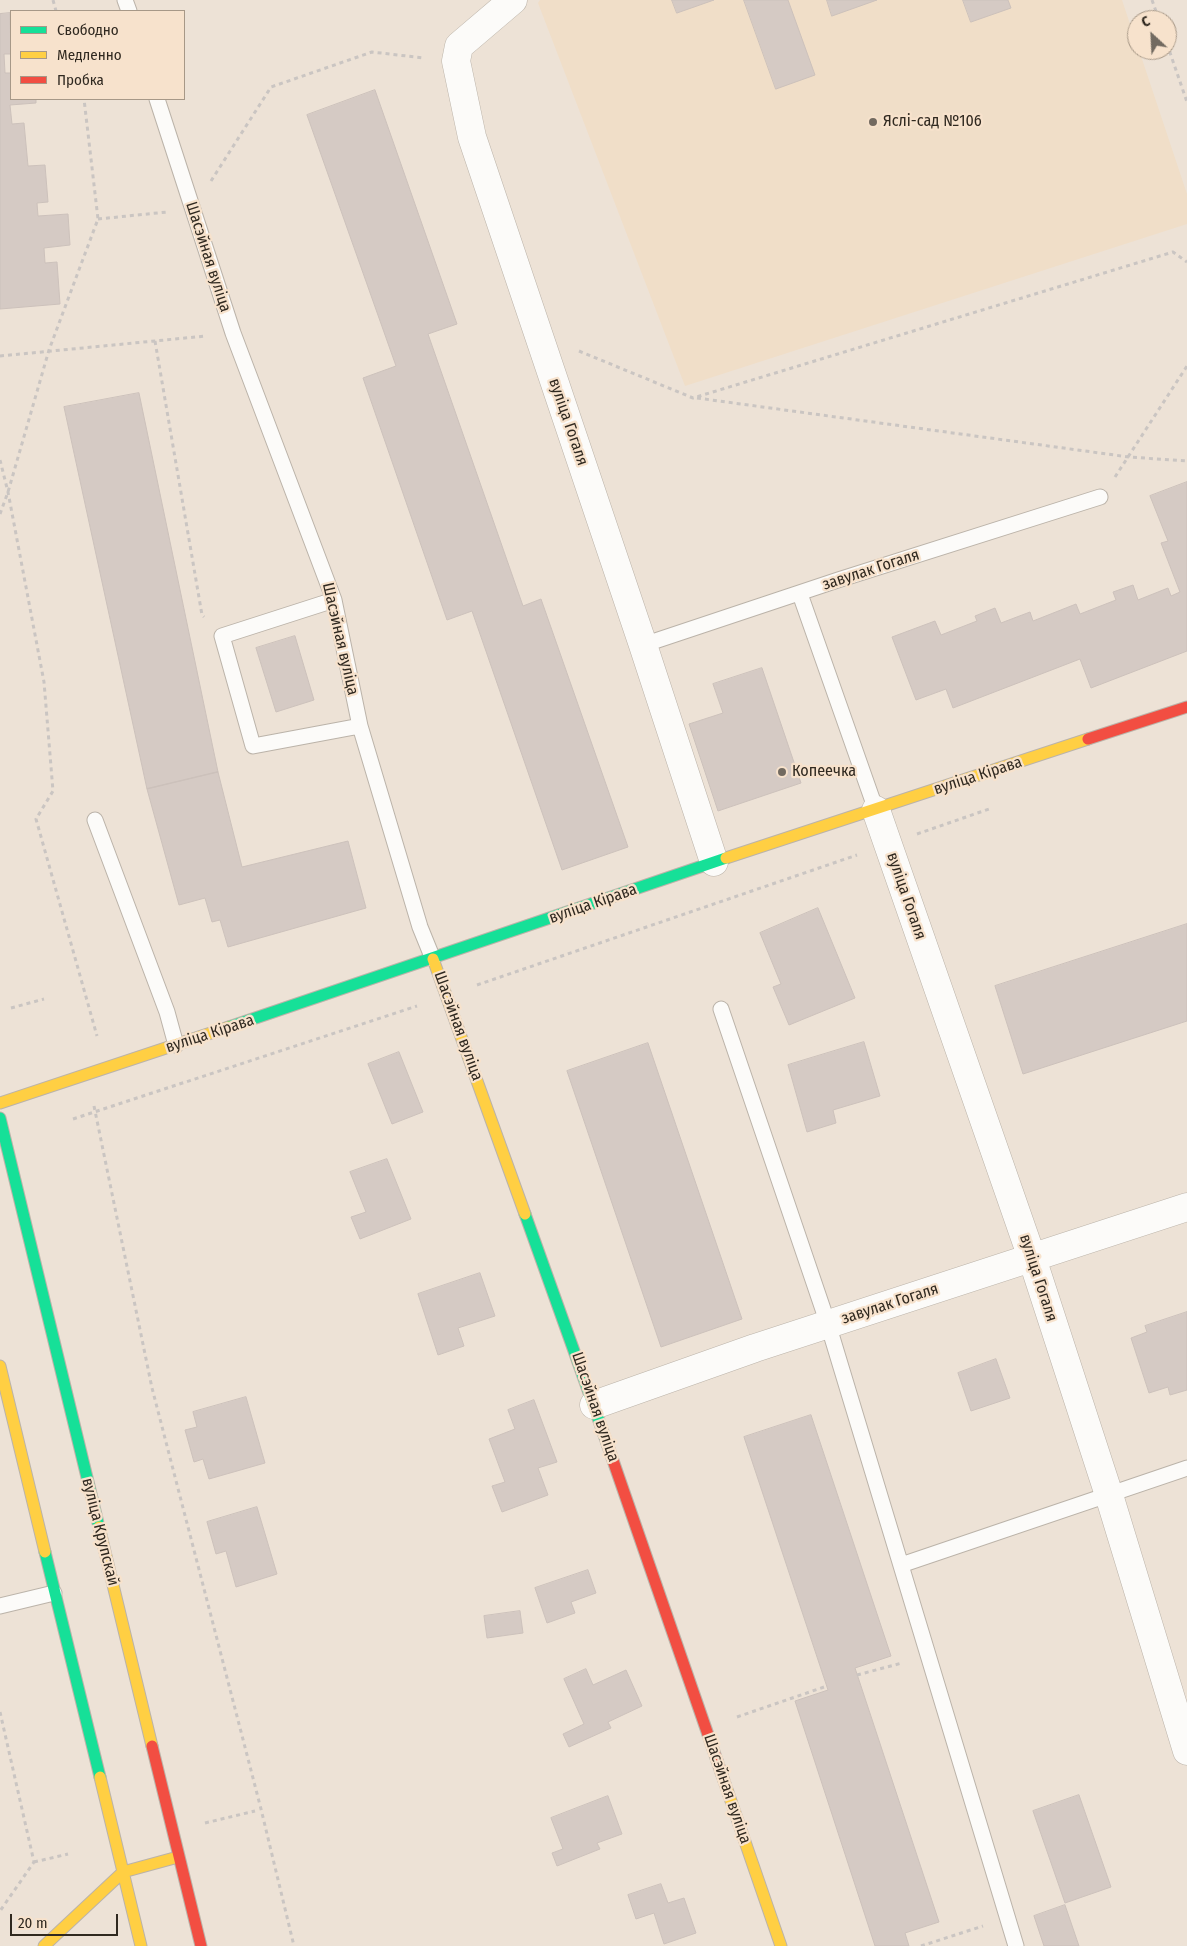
<!DOCTYPE html>
<meta charset="utf-8">
<style>
body{margin:0}
#map{position:relative;width:1187px;height:1946px;overflow:hidden;background:#ede2d6;font-family:"Fira Sans Condensed",sans-serif}
canvas{display:block}
.legend{position:absolute;left:10px;top:10px;width:175px;height:90px;box-sizing:border-box;background:#f7e2cc;border:1px solid #a79887;margin:0;padding:6px 9px;list-style:none;font-size:15px;color:#302920}
.legend li{display:flex;align-items:center;gap:10px;height:25px}
.legend b{width:25px;border:1px solid #a79887}
.north{position:absolute;left:1127px;top:10px;width:50px;height:50px;box-sizing:border-box;background:#f7e2cc;border:1px solid #a79887;border-radius:50%;rotate:335deg;font-size:14px;font-weight:700;line-height:20px;text-align:center;color:#302920}
.north::after{content:'';display:block;margin:auto;width:18px;height:22px;background:#726a60;clip-path:polygon(50% 0,100% 100%,50% 72%,0 100%)}
.scale{position:absolute;left:10px;top:1914px;width:108px;height:22px;box-sizing:border-box;border:2px solid #302920;border-top:0;padding-left:6px;font-size:15px;line-height:18px;white-space:nowrap;color:#302920;-webkit-text-stroke:4px #f7e2cc;paint-order:stroke}
</style>
<div id="map">
<canvas width="1187" height="1946"></canvas>
<ul class="legend">
<li><b style="height:6px;background:#16e098"></b>Свободно</li>
<li><b style="height:6px;background:#ffcf43"></b>Медленно</li>
<li><b style="height:6px;background:#f24e42"></b>Пробка</li>
</ul>
<div class="north">С</div>
<div class="scale">20 m</div>
</div>
<script>
const g = document.querySelector('canvas').getContext('2d');
g.lineJoin = 'round';
function fill(path, color) { g.fillStyle = color; g.fill(path, 'evenodd'); }
function trace(path, color, width, dash) { g.strokeStyle = color; g.lineWidth = width; g.lineCap = dash ? 'butt' : 'round'; g.setLineDash(dash || []); g.stroke(path); }
function label(font, color, halo, rows, align = 'center') {
  g.font = font + ' "Fira Sans Condensed",sans-serif'; g.lineWidth = 4.5; g.setLineDash([]); g.textBaseline = 'middle'; g.strokeStyle = halo; g.fillStyle = color; for (const [text, x, y, turn = 0] of rows) {
    g.save(); g.translate(x, y); g.rotate((+turn || 0) * Math.PI / 180); g.textAlign = isNaN(turn) ? turn : align; if (halo) g.strokeText(text, 0, 0); g.fillText(text, 0, 0); g.restore();
  }
}
fill(new Path2D(`
 M 540,0 L 1122,0 L 1137,45 L 1137,50 L 1139,50 L 1187,194 L 1187,224 L 685,386 L 538,3 Z`), '#f0dec8');
const building = new Path2D(`
 M 672,0 L 714,0 L 677,13 Z
 M 744,0 L 788,0 L 815,75 L 776,89 Z
 M 827,0 L 877,0 L 832,16 Z
 M 963,0 L 1008,0 L 1011,8 L 971,22 Z
 M 10,13 L 11,54 L 4,54 L 5,73 L 11,73 L 11,99 L 36,99 L 36,103 L 10,105 L 12,124 L 24,123 L 28,166 L 45,165 L 48,202 L 37,203 L 38,216 L 68,214 L 70,245 L 44,248 L 45,263 L 57,262 L 60,304 L 0,309 L 0,14 Z
 M 375,90 L 457,324 L 428,334 L 523,606 L 541,599 L 628,847 L 562,870 L 472,611 L 447,620 L 363,378 L 396,366 L 307,115 Z
 M 139,393 L 218,772 L 147,789 L 64,407 Z
 M 1187,482 L 1187,651 L 1091,688 L 1080,659 L 953,708 L 946,689 L 916,700 L 892,637 L 935,621 L 941,635 L 977,621 L 975,616 L 995,608 L 1001,623 L 1030,612 L 1033,621 L 1076,604 L 1080,614 L 1116,600 L 1113,592 L 1133,585 L 1138,600 L 1168,588 L 1171,596 L 1180,592 L 1161,543 L 1168,541 L 1150,496 Z
 M 295,636 L 314,700 L 276,712 L 256,648 Z
 M 762,668 L 801,783 L 718,811 L 689,724 L 723,713 L 713,684 Z
 M 218,772 L 242,867 L 348,841 L 366,908 L 228,947 L 220,920 L 212,922 L 205,898 L 179,905 L 147,789 Z
 M 818,908 L 855,998 L 789,1025 L 773,987 L 781,984 L 760,933 Z
 M 1187,924 L 1187,1021 L 1023,1074 L 995,986 Z
 M 864,1042 L 880,1096 L 833,1110 L 836,1123 L 807,1132 L 788,1065 Z
 M 648,1043 L 742,1319 L 661,1347 L 567,1071 Z
 M 399,1052 L 423,1112 L 392,1124 L 368,1064 Z
 M 387,1159 L 411,1219 L 360,1239 L 351,1217 L 366,1212 L 350,1172 Z
 M 480,1273 L 495,1316 L 458,1328 L 464,1346 L 438,1355 L 418,1294 Z
 M 1187,1312 L 1187,1390 L 1170,1395 L 1168,1387 L 1149,1393 L 1131,1338 L 1147,1332 L 1145,1326 Z
 M 996,1359 L 1010,1398 L 971,1411 L 958,1373 Z
 M 246,1397 L 265,1463 L 209,1479 L 203,1459 L 194,1462 L 185,1430 L 197,1427 L 193,1412 Z
 M 534,1400 L 557,1462 L 538,1468 L 548,1495 L 502,1512 L 492,1486 L 505,1482 L 489,1439 L 515,1429 L 508,1410 Z
 M 811,1415 L 891,1656 L 855,1668 L 939,1922 L 905,1933 L 909,1946 L 875,1946 L 795,1701 L 828,1690 L 744,1437 Z
 M 257,1507 L 277,1574 L 236,1587 L 226,1551 L 216,1554 L 207,1522 Z
 M 588,1570 L 596,1593 L 571,1602 L 575,1613 L 547,1623 L 535,1588 Z
 M 520,1611 L 523,1633 L 487,1638 L 484,1616 Z
 M 586,1669 L 593,1685 L 626,1670 L 642,1706 L 608,1722 L 611,1728 L 569,1747 L 563,1734 L 584,1724 L 564,1679 Z
 M 1079,1795 L 1111,1887 L 1065,1903 L 1033,1811 Z
 M 608,1796 L 622,1834 L 597,1843 L 600,1849 L 557,1866 L 552,1853 L 563,1849 L 551,1818 Z
 M 661,1884 L 668,1903 L 684,1898 L 696,1933 L 664,1944 L 654,1913 L 636,1919 L 628,1895 Z
 M 1065,1905 L 1079,1946 L 1044,1946 L 1034,1916 Z`);
fill(building, '#d5cac4');
trace(building, '#ccc1bb', 1);
const lane = new Path2D(`
 M 125,0 L 129,11
 M 157,99 L 233,333 L 334,600 L 360,726 L 420,927 L 433,959
 M 800,594 L 876,810
 M 334,600 L 222,636 L 253,746 L 360,726
 M 643,645 L 838,580 L 1100,497
 M 95,820 L 167,1012 L 176,1045
 M 721,1009 L 828,1324 L 1016,1946
 M 901,1565 L 1187,1468
 M 0,1606 L 54,1593`);
const street = new Path2D(`
 M 513,0 L 459,46 L 456,61 L 472,137 L 643,645 L 714,862
 M 876,810 L 1032,1258 L 1109,1495 L 1187,1751
 M 594,1405 L 755,1348 L 1187,1207`);
const fast = new Path2D(`
 M 229,1027 L 726,858
 M 0,1118 L 99,1527
 M 525,1214 L 608,1446
 M 45,1552 L 100,1777`);
const slow = new Path2D(`
 M 726,858 L 1088,739
 M 433,959 L 525,1214
 M 0,1103 L 229,1027
 M 0,1366 L 45,1552
 M 99,1527 L 152,1746
 M 722,1775 L 781,1946
 M 100,1777 L 141,1946
 M 44,1946 L 123,1872 L 178,1857`);
const jam = new Path2D(`
 M 1088,739 L 1187,707
 M 608,1446 L 722,1775
 M 152,1746 L 201,1946`);
trace(lane, '#bbb3a9', 17);
trace(street, '#bbb3a9', 29);
trace(fast, '#bbb3a9', 13);
trace(slow, '#bbb3a9', 13);
trace(jam, '#bbb3a9', 13);
trace(new Path2D(`
 M 53,0 L 56,11
 M 1152,0 L 1159,20
 M 1167,44 L 1187,102
 M 211,181 L 271,87 L 372,52 L 424,58
 M 98,219 L 167,212
 M 155,341 L 202,615 L 204,617
 M 579,351 L 693,398 L 1173,252 L 1187,262
 M 0,356 L 206,336
 M 697,398 L 1129,457 L 1187,461
 M 0,460 L 8,492 L 44,682 L 53,791 L 36,819 L 97,1036
 M 1115,477 L 1187,366
 M 0,514 L 8,492 L 49,350 L 98,219 L 84,99
 M 917,834 L 992,808
 M 477,985 L 857,855
 M 11,1008 L 44,999
 M 94,1106 L 152,1388 L 261,1809 L 294,1946
 M 73,1119 L 417,1006
 M 857,1675 L 902,1663
 M 0,1712 L 34,1862 L 0,1911
 M 737,1717 L 827,1686
 M 205,1823 L 255,1811
 M 34,1862 L 68,1854
 M 921,1946 L 983,1926`), '#cac5c2', 3, [4, 4]);
trace(lane, '#fcfbf9', 15);
trace(street, '#fcfbf9', 28);
trace(fast, '#16e098', 11);
trace(slow, '#ffcf43', 11);
trace(jam, '#f24e42', 11);
for (const [x, y, r, color] of [
 [873,122,5,"#726a60"],
 [782,772,5,"#726a60"]
]) { const dot = new Path2D(); dot.arc(x, y, r, 0, 2 * Math.PI); g.fillStyle = color; g.fill(dot); trace(dot, '#f7e2cc', 2); }
label('16px', '#302920', '#f7e2cc', [
 ["Яслі-сад №106",883,122],
 ["Копеечка",792,772]
], 'left');
label('16px', '#302920', '#f7e2cc', [
 ["Шасэйная вуліца",208,257,72],
 ["вуліца Гогаля",568,422,71],
 ["завулак Гогаля",871,570,-18],
 ["Шасэйная вуліца",340,639,77],
 ["вуліца Кірава",978,776,-18],
 ["вуліца Гогаля",906,896,71],
 ["вуліца Кірава",593,904,-19],
 ["Шасэйная вуліца",458,1026,70],
 ["вуліца Кірава",210,1034,-18],
 ["вуліца Гогаля",1038,1278,72],
 ["завулак Гогаля",890,1304,-18],
 ["Шасэйная вуліца",595,1407,71],
 ["вуліца Крупскай",100,1532,76],
 ["Шасэйная вуліца",727,1789,71]
]);
</script>
